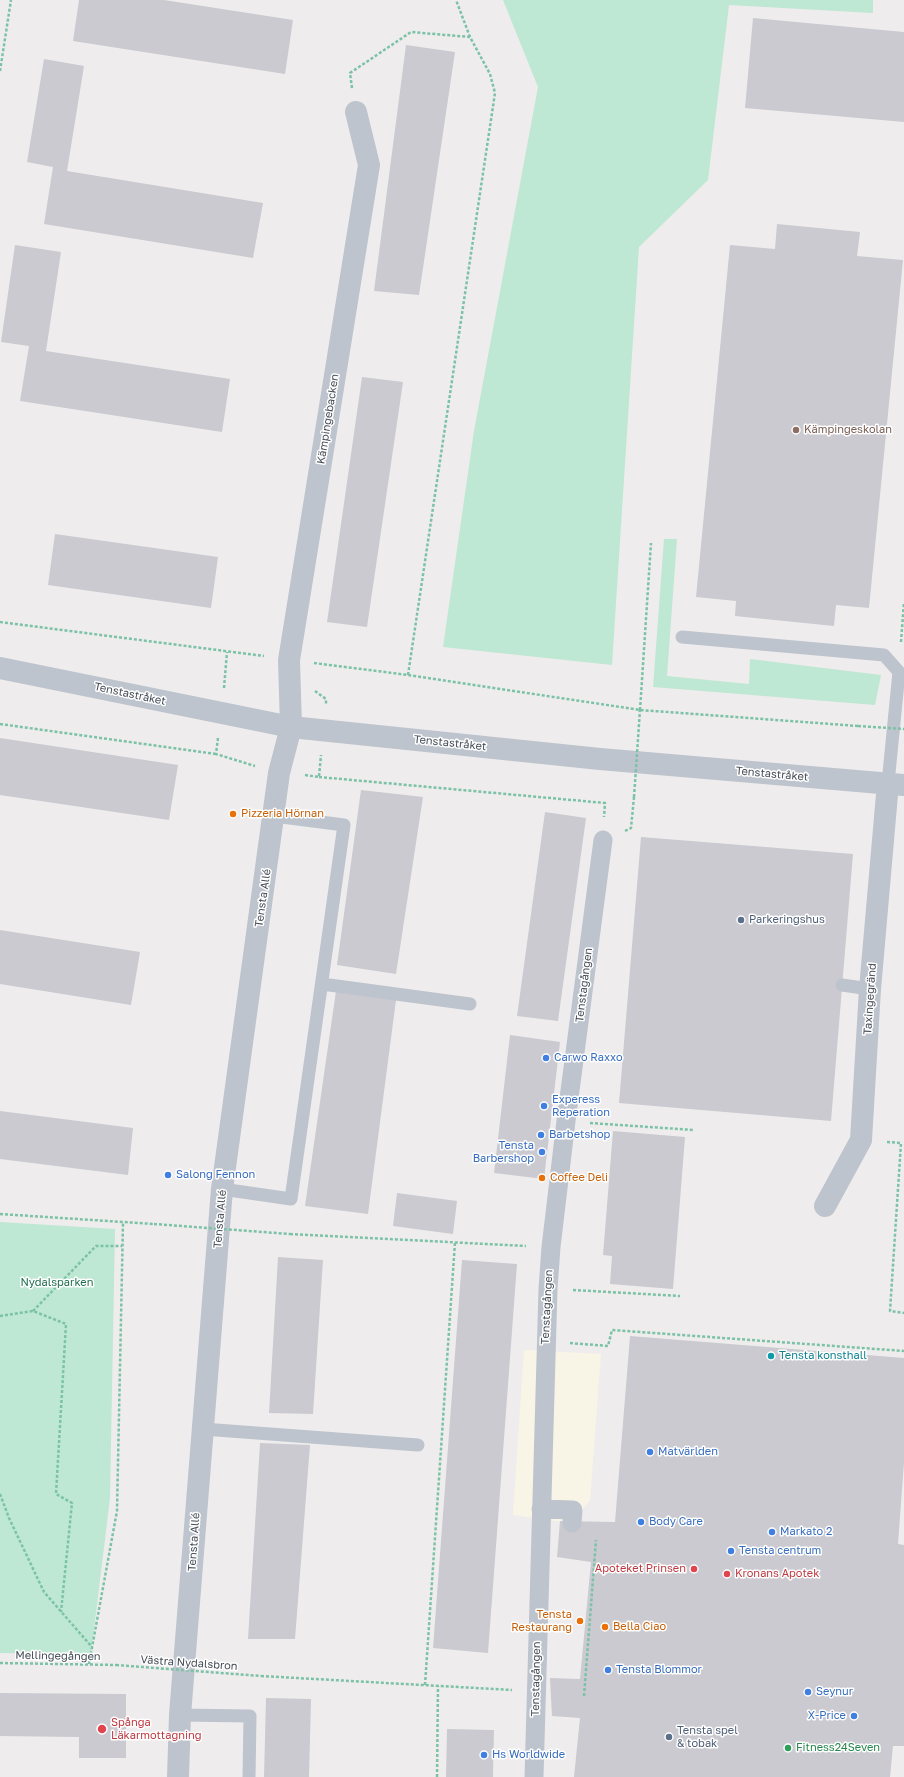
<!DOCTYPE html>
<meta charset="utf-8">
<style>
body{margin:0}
canvas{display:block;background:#eeecec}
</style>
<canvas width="904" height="1777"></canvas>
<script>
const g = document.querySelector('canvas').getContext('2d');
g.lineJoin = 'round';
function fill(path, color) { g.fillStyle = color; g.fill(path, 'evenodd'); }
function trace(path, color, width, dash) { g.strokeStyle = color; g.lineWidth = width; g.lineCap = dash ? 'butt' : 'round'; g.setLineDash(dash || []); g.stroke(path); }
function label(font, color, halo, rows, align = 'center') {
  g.font = font + ' "Golos Text",sans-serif'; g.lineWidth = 3; g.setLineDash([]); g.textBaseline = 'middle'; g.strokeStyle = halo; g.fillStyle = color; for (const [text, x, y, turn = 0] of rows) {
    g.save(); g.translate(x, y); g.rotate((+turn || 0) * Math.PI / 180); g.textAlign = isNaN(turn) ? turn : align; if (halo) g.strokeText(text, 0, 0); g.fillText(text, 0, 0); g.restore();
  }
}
fill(new Path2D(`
 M 524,1350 L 601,1354 L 590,1500 L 572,1523 L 513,1515 Z`), '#f9f5e6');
fill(new Path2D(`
 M 503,0 L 873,0 L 873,13 L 729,5 L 708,180 L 639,247 L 612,665 L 443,647 L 474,431 L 538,87 Z
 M 664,539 L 677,539 L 667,676 L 749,684 L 750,659 L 881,675 L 875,705 L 653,687 Z
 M 0,1222 L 115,1229 L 110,1498 L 91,1654 L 0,1653 Z`), '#bee8d3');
fill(new Path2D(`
 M 79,0 L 164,0 L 293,20 L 285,74 L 73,41 Z
 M 753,18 L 904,32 L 904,122 L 745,108 Z
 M 406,45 L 455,52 L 419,295 L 374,291 Z
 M 44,59 L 84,66 L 67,171 L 263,203 L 253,258 L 44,224 L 53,167 L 27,162 Z
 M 777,224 L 860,232 L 857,256 L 903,260 L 869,608 L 836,605 L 834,626 L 735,616 L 736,601 L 696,597 L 730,245 L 775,249 Z
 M 15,245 L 61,252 L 46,351 L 230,379 L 222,432 L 20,401 L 29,346 L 1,342 Z
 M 362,377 L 403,382 L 367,627 L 327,622 Z
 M 55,534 L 218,557 L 211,608 L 48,585 Z
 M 0,738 L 178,765 L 169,820 L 0,795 Z
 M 361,790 L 423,797 L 396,974 L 337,965 Z
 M 545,812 L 586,818 L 558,1021 L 517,1016 Z
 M 641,837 L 853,854 L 831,1121 L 619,1103 Z
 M 0,930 L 140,952 L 131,1005 L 0,984 Z
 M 336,991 L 396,1000 L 368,1214 L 305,1206 Z
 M 510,1035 L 560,1042 L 544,1179 L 494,1173 Z
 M 0,1111 L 133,1128 L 128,1175 L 0,1159 Z
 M 613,1131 L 685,1137 L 673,1289 L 610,1284 L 612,1256 L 603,1255 Z
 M 397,1193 L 457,1201 L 453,1234 L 393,1226 Z
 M 278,1257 L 323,1260 L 313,1414 L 269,1413 Z
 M 462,1260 L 517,1264 L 488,1653 L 433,1648 Z
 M 630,1336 L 904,1358 L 904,1462 L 898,1544 L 904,1545 L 904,1746 L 893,1746 L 890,1777 L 574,1777 L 580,1718 L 552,1716 L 550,1678 L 580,1679 L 591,1562 L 557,1557 L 560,1521 L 615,1522 Z
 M 260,1443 L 310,1445 L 295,1639 L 248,1639 Z
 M 0,1693 L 126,1694 L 126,1758 L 79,1758 L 79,1737 L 0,1736 Z
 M 266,1698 L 311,1699 L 309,1777 L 264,1777 Z
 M 447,1729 L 494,1730 L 493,1777 L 446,1777 Z`), '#cacad0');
trace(new Path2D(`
 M 0,71 L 11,0
 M 352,88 L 350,73 L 411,32 L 470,37
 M 0,622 L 264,656
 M 901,642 L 904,602
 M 314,663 L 408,675 L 640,710 L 858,726
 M 408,675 L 495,93 L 490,74 L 470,37 L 456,0
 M 224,688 L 227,652
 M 315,691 L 326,699 L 326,704
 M 640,710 L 651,543
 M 0,724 L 216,754
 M 218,738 L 216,754 L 255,766
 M 305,775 L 319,777 L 321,755
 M 319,777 L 605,803 L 604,817
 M 625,831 L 631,828 L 634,797
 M 590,1123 L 694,1130
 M 887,1142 L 901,1143 L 890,1311 L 904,1313
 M 0,1214 L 154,1224
 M 290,1234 L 526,1246
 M 573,1290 L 680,1296
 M 33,1311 L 96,1246 L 122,1246
 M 0,1316 L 33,1311 L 66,1324 L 56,1494 L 72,1503 L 61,1612
 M 570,1343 L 608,1346 L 612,1330 L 904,1351
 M 0,1494 L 9,1518 L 44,1592 L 92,1647
 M 0,1663 L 116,1665
 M 89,1664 L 117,1511 L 123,1222
 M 261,1676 L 512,1690
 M 425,1685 L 455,1242
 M 584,1696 L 596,1540
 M 437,1777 L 438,1686`), '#7bc2a7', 2.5, [3, 2]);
trace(new Path2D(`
 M 682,637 L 884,655 L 899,672 L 888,783
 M 322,984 L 470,1004
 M 842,985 L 870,989
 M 222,1189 L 291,1199 L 344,825 L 274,816
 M 203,1429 L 418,1445
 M 180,1715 L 250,1716 L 249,1777`), '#bec4cd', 13);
trace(new Path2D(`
 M 541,1509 L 573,1510 L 572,1523
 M 534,1777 L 548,1289 L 551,1247 L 566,1121 L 603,840`), '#bec4cd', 19);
trace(new Path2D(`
 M 825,1206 L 861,1140 L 870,989 L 888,783
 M 178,1777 L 180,1715 L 222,1189 L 279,773 L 291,727 L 289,660 L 369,165 L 356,112`), '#bec4cd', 22);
trace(new Path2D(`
 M 0,668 L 291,727 L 600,759 L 904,785`), '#bec4cd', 22);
trace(new Path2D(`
 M 858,726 L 904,729
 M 634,797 L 640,710
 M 154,1224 L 290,1234
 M 116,1665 L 261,1676`), '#7bc2a7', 2.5, [3, 2]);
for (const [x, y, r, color] of [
 [796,430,4,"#8d6e63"],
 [233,814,4,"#e8710a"],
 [741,920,4,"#5c6f8a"],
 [546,1058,4,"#3f7fe0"],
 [544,1106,4,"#3f7fe0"],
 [541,1135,4,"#3f7fe0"],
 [542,1152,4,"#3f7fe0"],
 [168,1175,4,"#3f7fe0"],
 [542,1178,4,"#e8710a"],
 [771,1356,4,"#0f9aa8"],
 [650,1452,4,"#3f7fe0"],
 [641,1522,4,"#3f7fe0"],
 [772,1532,4,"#3f7fe0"],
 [731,1551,4,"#3f7fe0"],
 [694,1569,4,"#e0444e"],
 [727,1574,4,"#e0444e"],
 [580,1621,4,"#e8710a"],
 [605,1627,4,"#e8710a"],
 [608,1670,4,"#3f7fe0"],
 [808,1692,4,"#3f7fe0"],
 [854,1716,4,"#3f7fe0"],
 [102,1729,5,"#e0444e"],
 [669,1737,4,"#5c6f8a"],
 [788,1748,4,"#2e9e5b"],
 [484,1755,4,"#3f7fe0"]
]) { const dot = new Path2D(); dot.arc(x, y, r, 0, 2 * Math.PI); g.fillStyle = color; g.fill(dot); trace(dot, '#fff', 1.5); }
label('11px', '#464d57', '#fff', [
 ["Kämpingebacken",328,419,-81],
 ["Tenstastråket",130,694,12],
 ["Tenstastråket",450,743,6],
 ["Tenstastråket",772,774,5],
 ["Tensta Allé",263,898,-82],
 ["Tenstagången",584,985,-83],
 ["Taxingegränd",870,999,-86],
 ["Tensta Allé",220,1219,-85],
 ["Tenstagången",547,1307,-87],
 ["Tensta Allé",194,1542,-86],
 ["Mellingegången",58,1656,1],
 ["Västra Nydalsbron",189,1663,4],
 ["Tenstagången",536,1679,-89]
]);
label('11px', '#785e54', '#fff', [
 ["Kämpingeskolan",804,430]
], 'left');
label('11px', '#c56008', '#fff', [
 ["Pizzeria Hörnan",241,814],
 ["Coffee Deli",550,1178],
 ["Tensta",572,1615,"right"],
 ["Restaurang",572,1628,"right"],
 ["Bella Ciao",613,1627]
], 'left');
label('11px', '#4e5e75', '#fff', [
 ["Parkeringshus",749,920],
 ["Tensta spel",677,1731],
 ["& tobak",677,1744]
], 'left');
label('11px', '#366cbe', '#fff', [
 ["Carwo Raxxo",554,1058],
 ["Experess",552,1100],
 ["Reperation",552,1113],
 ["Barbetshop",549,1135],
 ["Tensta",534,1146,"right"],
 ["Barbershop",534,1159,"right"],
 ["Salong Fennon",176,1175],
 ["Matvärlden",658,1452],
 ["Body Care",649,1522],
 ["Markato 2",780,1532],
 ["Tensta centrum",739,1551],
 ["Tensta Blommor",616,1670],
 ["Seynur",816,1692],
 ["X-Price",846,1716,"right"],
 ["Hs Worldwide",492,1755]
], 'left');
label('11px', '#216e51', '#fff', [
 ["Nydalsparken",57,1283]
]);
label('11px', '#0d838f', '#fff', [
 ["Tensta konsthall",779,1356]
], 'left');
label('11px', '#be3a42', '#fff', [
 ["Apoteket Prinsen",686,1569,"right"],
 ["Kronans Apotek",735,1574],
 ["Spånga",111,1723],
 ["Läkarmottagning",111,1736]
], 'left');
label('11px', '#27864d', '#fff', [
 ["Fitness24Seven",796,1748]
], 'left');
</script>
